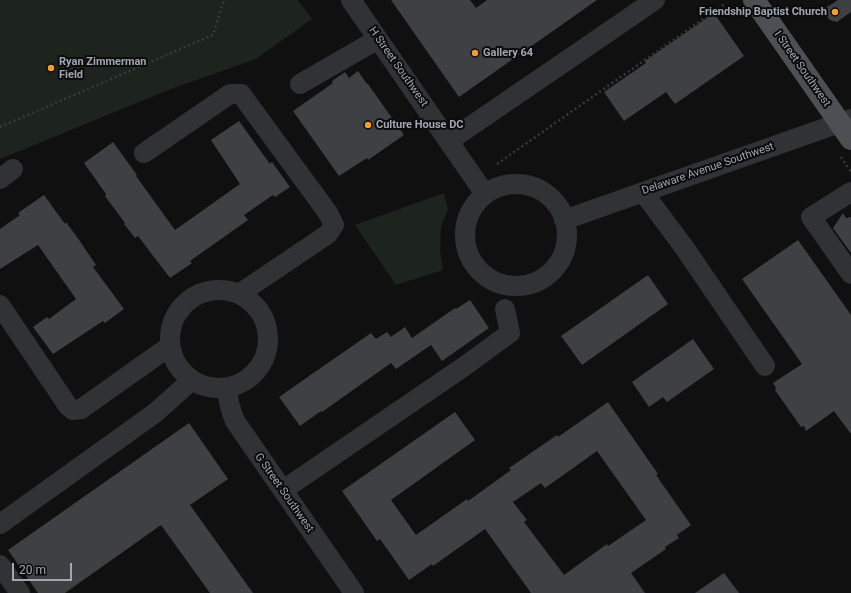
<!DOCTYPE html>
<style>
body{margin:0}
#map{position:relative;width:851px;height:593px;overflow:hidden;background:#101011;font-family:Roboto,sans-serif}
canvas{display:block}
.scale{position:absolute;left:12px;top:563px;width:60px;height:18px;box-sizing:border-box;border:2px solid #a1a7b2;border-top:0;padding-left:5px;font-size:12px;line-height:14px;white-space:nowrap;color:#a1a7b2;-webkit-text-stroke:3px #0b0b0c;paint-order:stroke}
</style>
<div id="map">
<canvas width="851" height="593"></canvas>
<div class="scale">20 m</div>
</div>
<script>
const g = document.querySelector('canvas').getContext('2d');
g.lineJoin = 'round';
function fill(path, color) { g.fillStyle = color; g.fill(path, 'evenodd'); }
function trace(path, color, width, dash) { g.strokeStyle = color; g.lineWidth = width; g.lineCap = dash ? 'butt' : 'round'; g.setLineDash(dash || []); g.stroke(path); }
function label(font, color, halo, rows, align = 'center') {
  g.font = font + ' Roboto,sans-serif'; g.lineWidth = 4; g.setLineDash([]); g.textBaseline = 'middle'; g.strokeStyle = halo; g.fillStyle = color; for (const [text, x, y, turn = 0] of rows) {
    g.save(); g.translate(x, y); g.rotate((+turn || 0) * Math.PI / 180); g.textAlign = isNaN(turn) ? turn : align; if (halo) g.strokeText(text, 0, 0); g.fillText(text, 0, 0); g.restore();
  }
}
fill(new Path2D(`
 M 0,0 L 298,0 L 312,19 L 256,59 L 171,89 L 0,159 Z
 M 444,193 L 448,210 L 441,226 L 440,251 L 443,270 L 396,285 L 355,225 Z`), '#1c241d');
fill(new Path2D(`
 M 391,0 L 470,0 L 476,8 L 487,0 L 597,0 L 459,97 Z
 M 838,0 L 851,0 L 851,12 L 837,22 L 830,20 L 826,15 L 827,7 Z
 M 714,13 L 744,56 L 675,104 L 666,92 L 624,121 L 604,92 L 646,63 L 645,61 Z
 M 358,71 L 367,84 L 368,84 L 404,135 L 368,160 L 367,158 L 339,176 L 293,111 L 333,83 L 332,81 L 345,72 L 349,78 Z
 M 239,121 L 270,164 L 272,162 L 290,187 L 275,197 L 273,195 L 244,215 L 248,220 L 190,261 L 192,263 L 170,278 L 138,236 L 135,238 L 124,224 L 125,223 L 105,196 L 106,194 L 84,163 L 113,142 L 137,175 L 136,176 L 175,230 L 240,184 L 211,140 Z
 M 44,195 L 65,224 L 66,222 L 77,237 L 96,265 L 93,267 L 124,309 L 105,323 L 103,321 L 53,354 L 33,327 L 47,317 L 49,319 L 76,299 L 38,245 L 0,269 L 0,229 L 20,215 L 18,213 Z
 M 843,213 L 846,218 L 851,217 L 851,253 L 833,228 Z
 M 798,240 L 851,315 L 851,434 L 834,411 L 806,431 L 804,426 L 801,427 L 775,390 L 776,388 L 773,383 L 802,364 L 742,279 Z
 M 648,275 L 668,304 L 582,365 L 561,336 Z
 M 470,300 L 489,328 L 442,361 L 431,345 L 396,369 L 391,363 L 322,412 L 321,411 L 300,426 L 279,397 L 371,333 L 376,339 L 387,332 L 391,337 L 405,327 L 412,338 L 455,308 L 456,309 Z
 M 693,339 L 714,369 L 667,402 L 663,397 L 649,407 L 632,382 Z
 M 608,402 L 658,474 L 656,475 L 691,525 L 677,535 L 679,538 L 665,547 L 666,549 L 631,573 L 645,593 L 531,593 L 485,529 L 433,566 L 432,564 L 409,580 L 380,539 L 377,541 L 342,491 L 455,412 L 475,440 L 391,500 L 416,535 L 467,499 L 468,501 L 511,470 L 509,468 L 557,435 L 558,437 ZM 597,451 L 646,520 L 608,546 L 607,544 L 564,575 L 524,522 L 527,520 L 513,502 L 541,483 L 545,488 Z
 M 189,423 L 228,479 L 190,505 L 253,593 L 210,593 L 161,525 L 65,593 L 38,593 L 8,550 Z
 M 724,573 L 739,593 L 695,593 Z`), '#3f4044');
trace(new Path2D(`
 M 0,127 L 213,35 L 224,0
 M 841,157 L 851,172
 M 497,164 L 726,3`), '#37393d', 2.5, [2, 3]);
trace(new Path2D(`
 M 351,0 L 485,194
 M 300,84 L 378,39
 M 449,141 L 655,0
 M 144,153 L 230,94 L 241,94 L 328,213 L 334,225 L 328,234 L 239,294
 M 0,179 L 13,169
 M465 235a51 51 0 1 1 102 0a51 51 0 1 1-102 0Z
 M 643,192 L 686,250 L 765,366
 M 851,192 L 811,217 L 851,274
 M 564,220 L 851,119
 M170 339a49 49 0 1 1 98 0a49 49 0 1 1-98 0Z
 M 0,305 L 68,406 L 73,410 L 81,409 L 170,346
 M 228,387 C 227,399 230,409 235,421 L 354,593
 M 283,490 L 462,368 L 510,333 L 505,309
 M 0,524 L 155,413 L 192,380
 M 0,565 L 20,593`), '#313236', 20);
trace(new Path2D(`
 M 754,0 L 851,139`), '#4d4f55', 22);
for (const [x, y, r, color] of [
 [835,12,4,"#f19e27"],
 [475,53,4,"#f19e27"],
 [51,68,4,"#f19e27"],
 [368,125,4,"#f19e27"]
]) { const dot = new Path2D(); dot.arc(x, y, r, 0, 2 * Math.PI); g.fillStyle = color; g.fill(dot); trace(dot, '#0b0b0c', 1.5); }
label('bold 11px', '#a1a7b2', '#0b0b0c', [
 ["Friendship Baptist Church",827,12,"right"],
 ["Gallery 64",483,53],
 ["Ryan Zimmerman",59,62],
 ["Field",59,75],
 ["Culture House DC",376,125]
], 'left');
label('11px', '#a1a7b2', '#0b0b0c', [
 ["H Street Southwest",398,67,55],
 ["I Street Southwest",802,69,55],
 ["Delaware Avenue Southwest",708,169,-19],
 ["G Street Southwest",284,493,55]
]);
</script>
